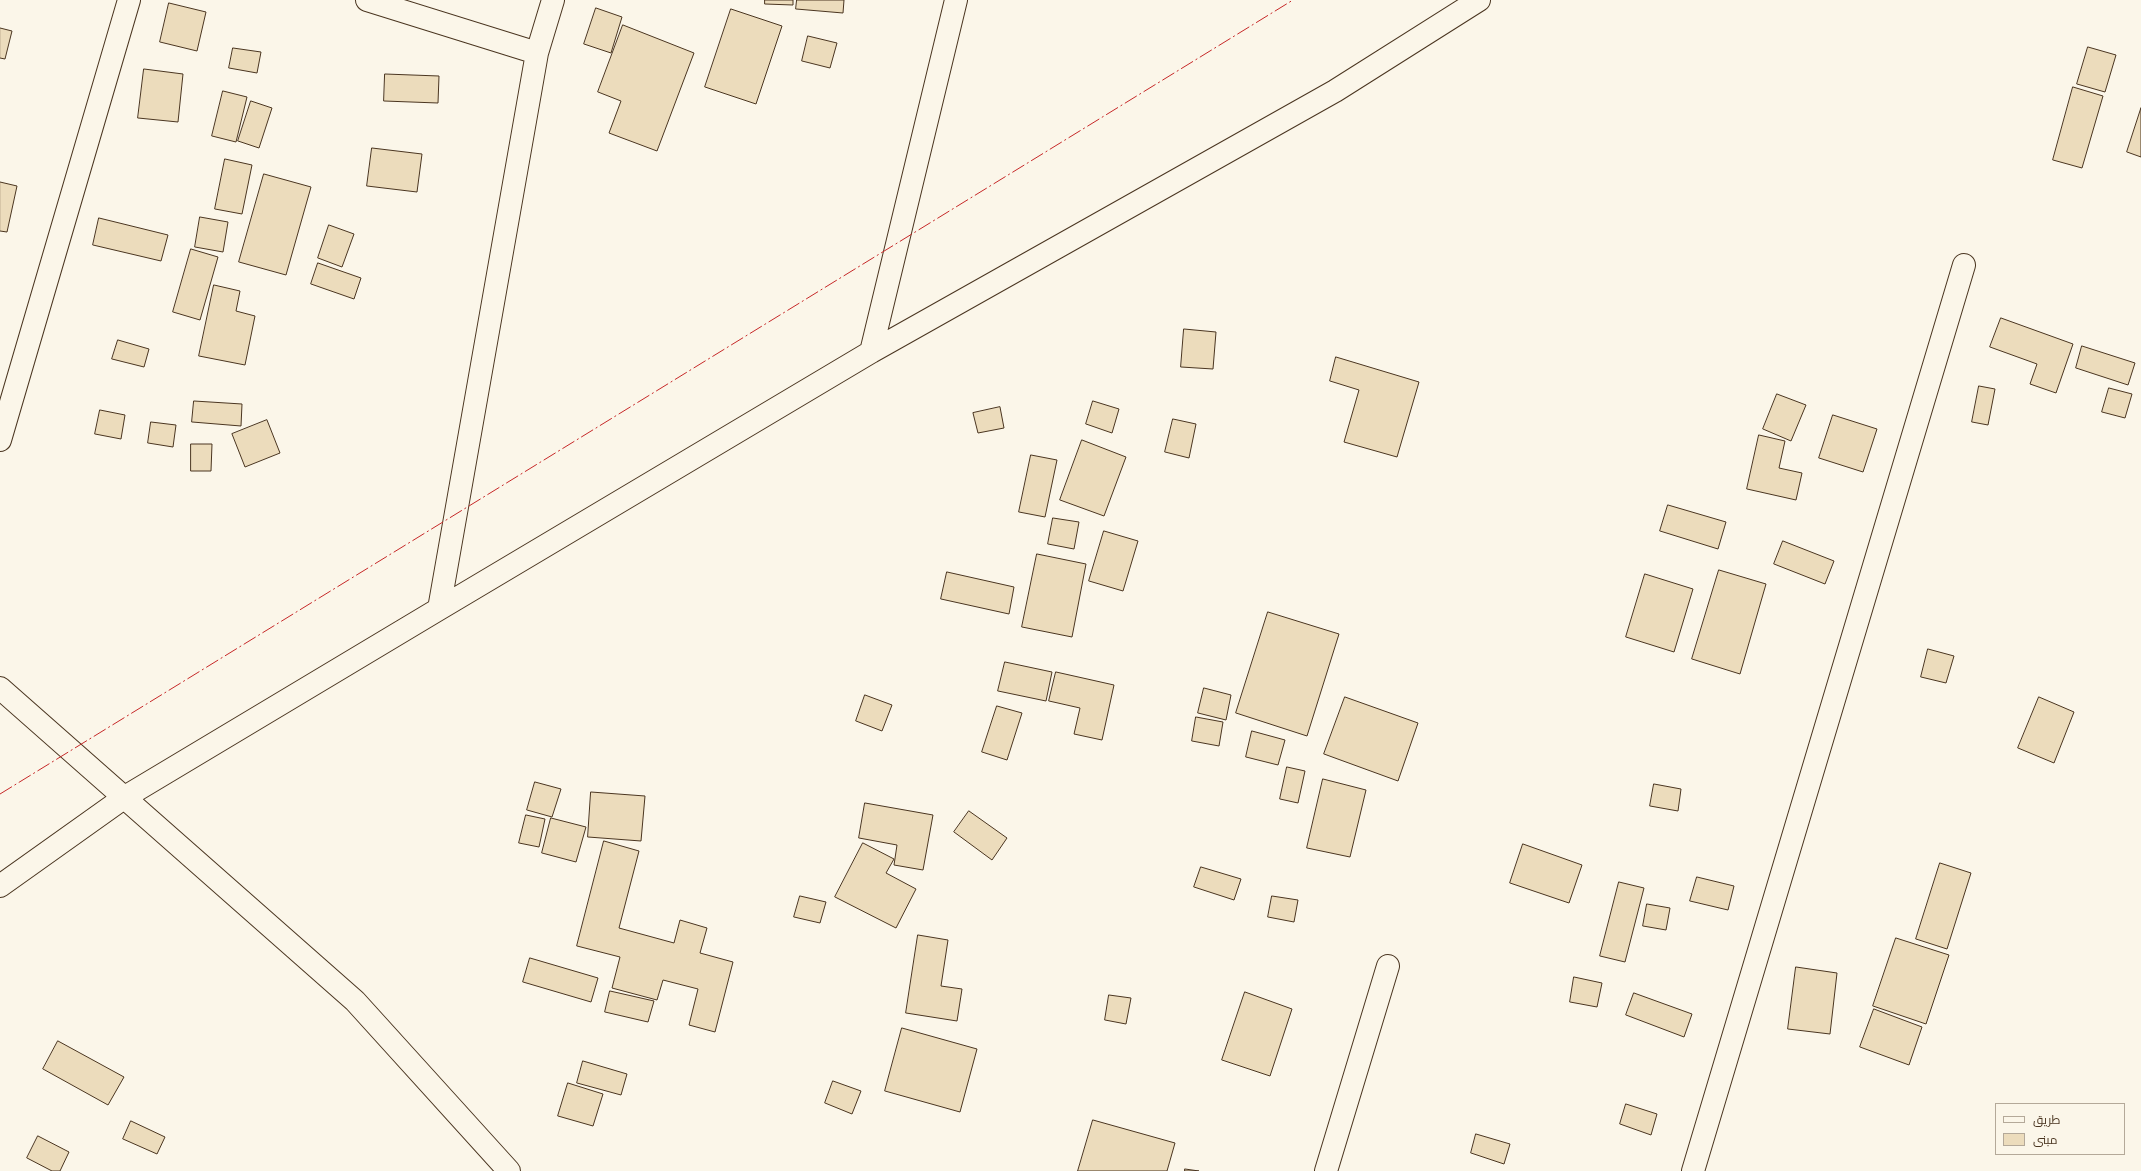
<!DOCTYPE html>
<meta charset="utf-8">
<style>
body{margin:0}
#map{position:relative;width:2141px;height:1171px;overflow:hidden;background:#fbf6e9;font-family:Overpass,Cairo,sans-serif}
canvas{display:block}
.legend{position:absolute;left:1995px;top:1103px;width:130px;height:52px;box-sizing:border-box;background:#fbf6e9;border:1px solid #b4a999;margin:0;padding:5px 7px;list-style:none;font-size:12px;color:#4a3520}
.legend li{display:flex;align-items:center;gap:8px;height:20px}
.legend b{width:20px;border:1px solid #b4a999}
</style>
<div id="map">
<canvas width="2141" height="1171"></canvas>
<ul class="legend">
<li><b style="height:5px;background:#fbf6e9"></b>طريق</li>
<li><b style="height:11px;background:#ecdcbc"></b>مبنى</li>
</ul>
</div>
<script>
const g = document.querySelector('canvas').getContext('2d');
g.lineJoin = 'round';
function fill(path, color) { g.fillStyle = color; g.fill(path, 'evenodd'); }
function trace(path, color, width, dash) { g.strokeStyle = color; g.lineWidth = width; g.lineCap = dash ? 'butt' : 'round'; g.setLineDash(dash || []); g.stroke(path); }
const building = new Path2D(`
 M 765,0 L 793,0 L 793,5 L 765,4 Z
 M 797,0 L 844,0 L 843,13 L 796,9 Z
 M 169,3 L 206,12 L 197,51 L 160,42 Z
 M 596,8 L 622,17 L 611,53 L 584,44 Z
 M 731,9 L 782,26 L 756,104 L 705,87 Z
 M 623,25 L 694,53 L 657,151 L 609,133 L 621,101 L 598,92 Z
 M 0,28 L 12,31 L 5,59 L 0,58 Z
 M 808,36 L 837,43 L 830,68 L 802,61 Z
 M 2088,47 L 2116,55 L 2105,92 L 2077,84 Z
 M 233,48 L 261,52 L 257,73 L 229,68 Z
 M 144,69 L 183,74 L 178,122 L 138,118 Z
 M 385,74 L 439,76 L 438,103 L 384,101 Z
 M 2073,87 L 2103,96 L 2082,168 L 2053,160 Z
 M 223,91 L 247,97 L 236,142 L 212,136 Z
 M 251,101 L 272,108 L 259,148 L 238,141 Z
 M 2141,108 L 2141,157 L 2127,152 Z
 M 372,148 L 422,154 L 417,192 L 367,186 Z
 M 225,159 L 252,165 L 242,214 L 215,209 Z
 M 264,174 L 311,187 L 286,275 L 239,262 Z
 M 0,182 L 17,186 L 7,232 L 0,231 Z
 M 200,217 L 228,222 L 223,252 L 195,247 Z
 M 99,218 L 168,235 L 161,261 L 93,245 Z
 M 329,225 L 354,234 L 342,267 L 318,258 Z
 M 191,249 L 218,257 L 200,320 L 173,312 Z
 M 318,263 L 361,278 L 354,299 L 311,284 Z
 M 214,285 L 240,291 L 236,311 L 255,316 L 245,365 L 199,356 Z
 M 2001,318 L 2073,344 L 2056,393 L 2030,384 L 2037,364 L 1990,347 Z
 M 1184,329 L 1216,332 L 1213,369 L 1181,367 Z
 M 118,340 L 149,349 L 144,367 L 112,359 Z
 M 2082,346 L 2135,363 L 2128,385 L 2076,368 Z
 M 1336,357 L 1419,382 L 1397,457 L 1344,442 L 1359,390 L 1330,381 Z
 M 1979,386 L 1995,389 L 1988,425 L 1972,422 Z
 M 2109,388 L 2132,394 L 2125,418 L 2102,412 Z
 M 1777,394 L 1806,405 L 1791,441 L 1763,429 Z
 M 194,401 L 242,404 L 241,426 L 192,422 Z
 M 1093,401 L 1119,409 L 1112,433 L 1086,424 Z
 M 1000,407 L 1004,428 L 978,433 L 973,413 Z
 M 100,410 L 125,415 L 121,439 L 95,434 Z
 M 1833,415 L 1877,429 L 1863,472 L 1819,458 Z
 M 1173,419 L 1196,424 L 1189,458 L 1165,452 Z
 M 267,420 L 280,453 L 245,467 L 232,434 Z
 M 151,422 L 176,425 L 173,447 L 148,443 Z
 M 1759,435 L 1785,441 L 1779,468 L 1802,473 L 1796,500 L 1747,489 Z
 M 1082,440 L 1126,457 L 1104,516 L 1060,500 Z
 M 191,444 L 212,444 L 211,471 L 191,471 Z
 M 1031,455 L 1057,460 L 1045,517 L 1019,512 Z
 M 1668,505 L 1726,522 L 1718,549 L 1660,531 Z
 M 1053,518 L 1079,522 L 1074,549 L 1048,544 Z
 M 1104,531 L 1138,541 L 1123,591 L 1089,581 Z
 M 1783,541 L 1834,561 L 1825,584 L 1774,564 Z
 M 1037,554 L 1086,564 L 1072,637 L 1022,627 Z
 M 1719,570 L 1766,584 L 1740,674 L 1692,659 Z
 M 947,572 L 1014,587 L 1009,614 L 941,599 Z
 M 1645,574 L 1693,589 L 1674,652 L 1626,637 Z
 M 1268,612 L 1339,634 L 1307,736 L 1236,713 Z
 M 1928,649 L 1954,656 L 1946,683 L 1921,677 Z
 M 1005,662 L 1052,672 L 1046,701 L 998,691 Z
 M 1056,672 L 1114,685 L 1102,740 L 1074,734 L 1080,708 L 1049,701 Z
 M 1204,688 L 1231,695 L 1226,720 L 1198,713 Z
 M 865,695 L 892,705 L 882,731 L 856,721 Z
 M 1345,697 L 1418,723 L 1398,781 L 1324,754 Z
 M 2039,697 L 2074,712 L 2054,763 L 2018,748 Z
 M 997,706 L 1022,713 L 1007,760 L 982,752 Z
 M 1196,717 L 1223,722 L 1219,746 L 1192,741 Z
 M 1252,731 L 1285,740 L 1278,765 L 1246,757 Z
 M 1287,767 L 1305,771 L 1298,803 L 1280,799 Z
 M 1323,779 L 1366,790 L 1350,857 L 1307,848 Z
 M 535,782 L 561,789 L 552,817 L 527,810 Z
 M 1654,784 L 1681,789 L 1678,811 L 1650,806 Z
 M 591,792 L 645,796 L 641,841 L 588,837 Z
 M 865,803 L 933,815 L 923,870 L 894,865 L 897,845 L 859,838 Z
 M 969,811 L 1007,838 L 992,860 L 954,832 Z
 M 526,815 L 545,819 L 539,847 L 519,843 Z
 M 551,818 L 586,827 L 576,862 L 542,853 Z
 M 604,841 L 639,851 L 619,928 L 674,943 L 680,920 L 707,928 L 700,953 L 733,962 L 715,1032 L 689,1025 L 698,989 L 663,980 L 657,1000 L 612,988 L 620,957 L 577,946 Z
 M 863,843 L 894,859 L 886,873 L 916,889 L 896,928 L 835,897 Z
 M 1523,844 L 1582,865 L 1569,903 L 1510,883 Z
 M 1940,863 L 1971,873 L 1947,949 L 1916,939 Z
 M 1201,867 L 1241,879 L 1234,900 L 1194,887 Z
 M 1697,877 L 1734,886 L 1728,910 L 1690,901 Z
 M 1619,882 L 1644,888 L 1625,962 L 1600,956 Z
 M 800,896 L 826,902 L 820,923 L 794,917 Z
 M 1272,896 L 1298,900 L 1294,922 L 1268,917 Z
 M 1647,904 L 1670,908 L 1666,930 L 1643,926 Z
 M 918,935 L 948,940 L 941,986 L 962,989 L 957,1021 L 906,1013 Z
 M 1896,938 L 1949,955 L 1926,1024 L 1873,1006 Z
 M 530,958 L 598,978 L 591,1002 L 523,982 Z
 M 1796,967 L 1837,973 L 1830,1034 L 1788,1029 Z
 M 1574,977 L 1602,983 L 1597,1007 L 1570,1002 Z
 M 610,991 L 654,1001 L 648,1022 L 605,1012 Z
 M 1245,992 L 1292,1009 L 1270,1076 L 1222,1060 Z
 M 1634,993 L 1692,1014 L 1684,1037 L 1626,1015 Z
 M 1109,995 L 1131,998 L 1126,1024 L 1105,1020 Z
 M 1874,1009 L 1922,1027 L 1909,1065 L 1860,1047 Z
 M 902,1028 L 977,1049 L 960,1112 L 885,1091 Z
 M 58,1041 L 124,1077 L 108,1105 L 43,1069 Z
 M 583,1061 L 627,1074 L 621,1095 L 577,1083 Z
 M 833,1081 L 861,1091 L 852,1114 L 825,1103 Z
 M 568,1083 L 603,1094 L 593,1126 L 558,1116 Z
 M 1626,1104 L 1657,1114 L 1651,1135 L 1620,1124 Z
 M 1093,1120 L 1175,1143 L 1167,1171 L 1078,1171 Z
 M 131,1121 L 165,1137 L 157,1154 L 123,1139 Z
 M 1476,1134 L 1510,1144 L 1504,1164 L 1471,1153 Z
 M 38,1136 L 69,1152 L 60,1171 L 52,1171 L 27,1158 Z
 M 1185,1169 L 1199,1171 L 1185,1171 Z`);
fill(building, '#ecdcbc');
trace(building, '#4a3520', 1);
const minor = new Path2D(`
 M 367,0 L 537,53
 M 871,352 L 956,0
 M 0,440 L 129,0
 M 439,609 L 537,53 L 553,0
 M 0,688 L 355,1001 L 509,1171
 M 0,886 L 125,797 L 439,609 L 871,352 L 1335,91 L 1479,0
 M 1326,1171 L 1388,966
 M 1693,1171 L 1964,265`);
trace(minor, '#4a3520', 24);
trace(minor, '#fbf6e9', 22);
trace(new Path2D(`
 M 0,794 L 1293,0`), '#c62828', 1, [14, 3, 2, 3]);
</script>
